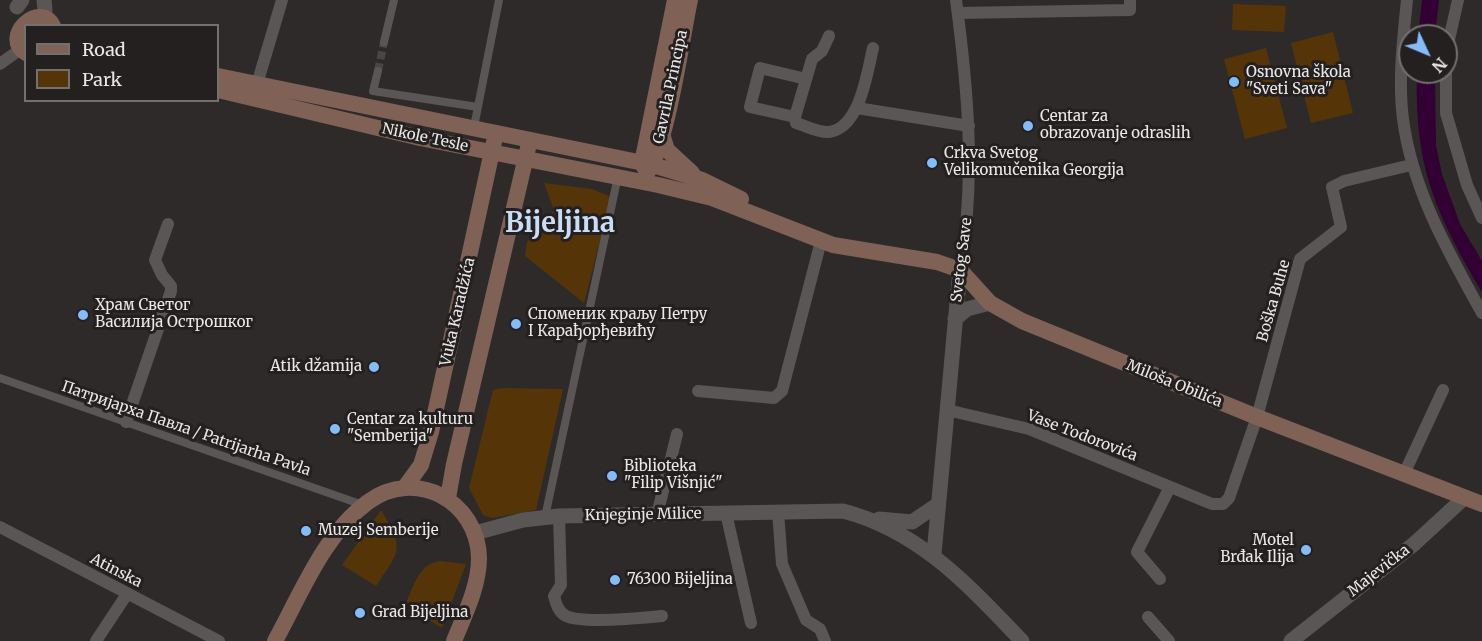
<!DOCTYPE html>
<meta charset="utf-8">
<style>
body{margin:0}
#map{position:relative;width:1482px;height:641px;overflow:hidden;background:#2e2a2a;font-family:Merriweather,serif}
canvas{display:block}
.legend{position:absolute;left:24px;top:24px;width:195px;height:78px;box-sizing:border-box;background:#242020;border:2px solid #737070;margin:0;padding:8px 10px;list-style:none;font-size:18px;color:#e9e7e7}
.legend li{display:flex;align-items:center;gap:12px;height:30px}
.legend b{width:30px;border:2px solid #737070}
.north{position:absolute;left:1398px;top:24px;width:60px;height:60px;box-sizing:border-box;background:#242020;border:2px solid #737070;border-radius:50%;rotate:134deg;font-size:16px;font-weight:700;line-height:24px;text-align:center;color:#e9e7e7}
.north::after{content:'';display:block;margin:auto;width:21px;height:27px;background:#83bcfb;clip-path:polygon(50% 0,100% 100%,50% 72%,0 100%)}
</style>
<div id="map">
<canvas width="1482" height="641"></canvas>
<ul class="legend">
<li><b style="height:8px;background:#7f6156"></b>Road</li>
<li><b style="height:16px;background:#553508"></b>Park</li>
</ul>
<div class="north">N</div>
</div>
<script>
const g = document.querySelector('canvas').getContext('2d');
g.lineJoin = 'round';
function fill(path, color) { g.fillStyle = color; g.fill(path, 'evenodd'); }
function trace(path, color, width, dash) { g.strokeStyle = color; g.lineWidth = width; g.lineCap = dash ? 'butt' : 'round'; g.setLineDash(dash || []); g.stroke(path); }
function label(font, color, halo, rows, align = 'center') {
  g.font = font + ' Merriweather,serif'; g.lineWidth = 6; g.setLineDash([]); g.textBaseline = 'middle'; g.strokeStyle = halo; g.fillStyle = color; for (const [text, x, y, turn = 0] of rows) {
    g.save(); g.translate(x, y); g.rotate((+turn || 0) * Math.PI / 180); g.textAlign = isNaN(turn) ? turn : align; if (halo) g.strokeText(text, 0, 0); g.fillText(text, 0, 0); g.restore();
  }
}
fill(new Path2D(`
 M 1233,4 L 1286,6 L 1284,32 L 1232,30 Z
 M 1333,32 L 1353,113 L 1311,123 L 1291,43 Z
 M 1266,48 L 1287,128 L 1245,139 L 1224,59 Z
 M 544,183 L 592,189 L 611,197 L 584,303 L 525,256 L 527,242 L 554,210 Z
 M 503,388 L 563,389 L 536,510 L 492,518 L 483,515 L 469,488 L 493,390 Z
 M 381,510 C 405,550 400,550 376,586 L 342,565 Z
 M 442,561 L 466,564 L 442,628 L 405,605 C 414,586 419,562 442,561 Z`), '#553508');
fill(new Path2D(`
 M 1422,0 L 1439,0 L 1435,36 L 1418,36 Z
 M 1417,72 L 1435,72 L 1436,146 L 1442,174 L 1460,224 L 1482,261 L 1482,292 C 1435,212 1414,166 1417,72 Z`), '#320032');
trace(new Path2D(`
 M 378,71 L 384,42`), '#4a4646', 8, [8, 4]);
trace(new Path2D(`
 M 384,42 L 394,0
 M 378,71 L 373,91 L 478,107
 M 474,127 L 499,0
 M 0,378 L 363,505
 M 545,517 L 618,176`), '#5b5656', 8);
trace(new Path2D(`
 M 956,0 C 968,90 976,180 960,270
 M 1407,0 C 1403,39 1398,80 1403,119 C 1412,189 1448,252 1482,313
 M 958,13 L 1130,10 L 1130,0
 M 829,36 L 822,51 L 812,59 L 795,117 L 796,123 C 806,126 819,133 829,132 C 860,128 867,73 873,48
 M 1446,53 L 1458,0
 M 0,64 L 18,51
 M 1446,65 L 1446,113 L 1467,185 L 1482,218
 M 255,91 L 282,0
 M 857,108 L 969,126
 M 795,117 L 750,107 L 760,68 L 806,79
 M 698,391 L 774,398 L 782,391 L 821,241
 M 947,410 L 1029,429 L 1212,504 L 1223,504 L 1229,498 L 1257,417 L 1300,259 L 1341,227 L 1332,187 L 1344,181 L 1411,165
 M 126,422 L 171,291 L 171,286 L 162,275 L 155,260 L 168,224
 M 1404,474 L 1443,390
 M 778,512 L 782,564 L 806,620 L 820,629 L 825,641
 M 726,513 L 751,623
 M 657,515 L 677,434
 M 559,516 L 561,585 L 554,596 C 556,603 558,612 566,616 C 583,624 642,618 662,616
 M 0,527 L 219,641
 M 1160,579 L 1137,552 L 1170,487
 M 1148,617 L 1169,641
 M 96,641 L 127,594`), '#5b5656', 12);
trace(new Path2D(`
 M 44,0 L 45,10
 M 17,7 L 22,0
 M 955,319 L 967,309 L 990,303
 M 879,519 L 912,522 L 937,505
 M 475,533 L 523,520 L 559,516 L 843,511 C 920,531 969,586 1022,641
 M 934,554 L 960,270
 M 1291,641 L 1414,544 L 1464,498`), '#5b5656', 15);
trace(new Path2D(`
 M 26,53 C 0,37 40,0 53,26
 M 218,76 L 653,165 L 702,180 L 741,199
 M 218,90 L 420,138 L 658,185 L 712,198 L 833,245 L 937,262 L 960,270 L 990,303 L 1022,321 L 1257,417 L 1482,504
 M 662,134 L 667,150 L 692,173
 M 647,172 L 642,163 L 675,0
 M 647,173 C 667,147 682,37 690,0
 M 405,487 L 421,465 L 431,432 L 494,142
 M 448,498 L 454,464 L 528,148
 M 275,641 C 301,594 324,534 368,502 C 415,467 478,501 479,558 C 479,587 464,616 454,641`), '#7f6156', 16);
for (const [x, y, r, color] of [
 [1234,82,6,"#83bcfb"],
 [1028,126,6,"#83bcfb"],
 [932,163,6,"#83bcfb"],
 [83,315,6,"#83bcfb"],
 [516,324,6,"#83bcfb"],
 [374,367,6,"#83bcfb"],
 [335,429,6,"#83bcfb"],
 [612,476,6,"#83bcfb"],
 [306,531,6,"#83bcfb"],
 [1306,550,6,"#83bcfb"],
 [615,580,6,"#83bcfb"],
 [360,613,6,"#83bcfb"]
]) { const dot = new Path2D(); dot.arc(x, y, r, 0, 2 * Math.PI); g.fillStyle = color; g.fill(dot); trace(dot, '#242020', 2); }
label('15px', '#e9e7e7', '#242020', [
 ["Osnovna škola",1246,73],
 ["\"Sveti Sava\"",1246,90],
 ["Centar za",1040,117],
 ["obrazovanje odraslih",1040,134],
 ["Crkva Svetog",944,154],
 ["Velikomučenika Georgija",944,171],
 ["Храм Светог",95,306],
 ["Василија Острошког",95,323],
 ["Споменик краљу Петру",528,315],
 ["I Карађорђевићу",528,332],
 ["Atik džamija",362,367,"right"],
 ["Centar za kulturu",347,420],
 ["\"Semberija\"",347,437],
 ["Biblioteka",624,467],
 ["\"Filip Višnjić\"",624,484],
 ["Muzej Semberije",318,531],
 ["Motel",1294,541,"right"],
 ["Brđak Ilija",1294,558,"right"],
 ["76300 Bijeljina",627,580],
 ["Grad Bijeljina",372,613]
], 'left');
label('15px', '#e9e7e7', '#242020', [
 ["Gavrila Principa",671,87,-78],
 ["Nikole Tesle",425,138,12],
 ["Svetog Save",962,260,-83],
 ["Boška Buhe",1274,301,-74],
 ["Vuka Karadžića",458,312,-77],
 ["Miloša Obilića",1174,384,22],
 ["Патријарха Павла / Patrijarha Pavla",186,429,19],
 ["Vase Todorovića",1082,436,21],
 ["Knjeginje Milice",643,515,-1],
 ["Atinska",116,571,27],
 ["Majevička",1379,571,-38]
]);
label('bold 27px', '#c9def6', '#242020', [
 ["Bijeljina",560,224]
]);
</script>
